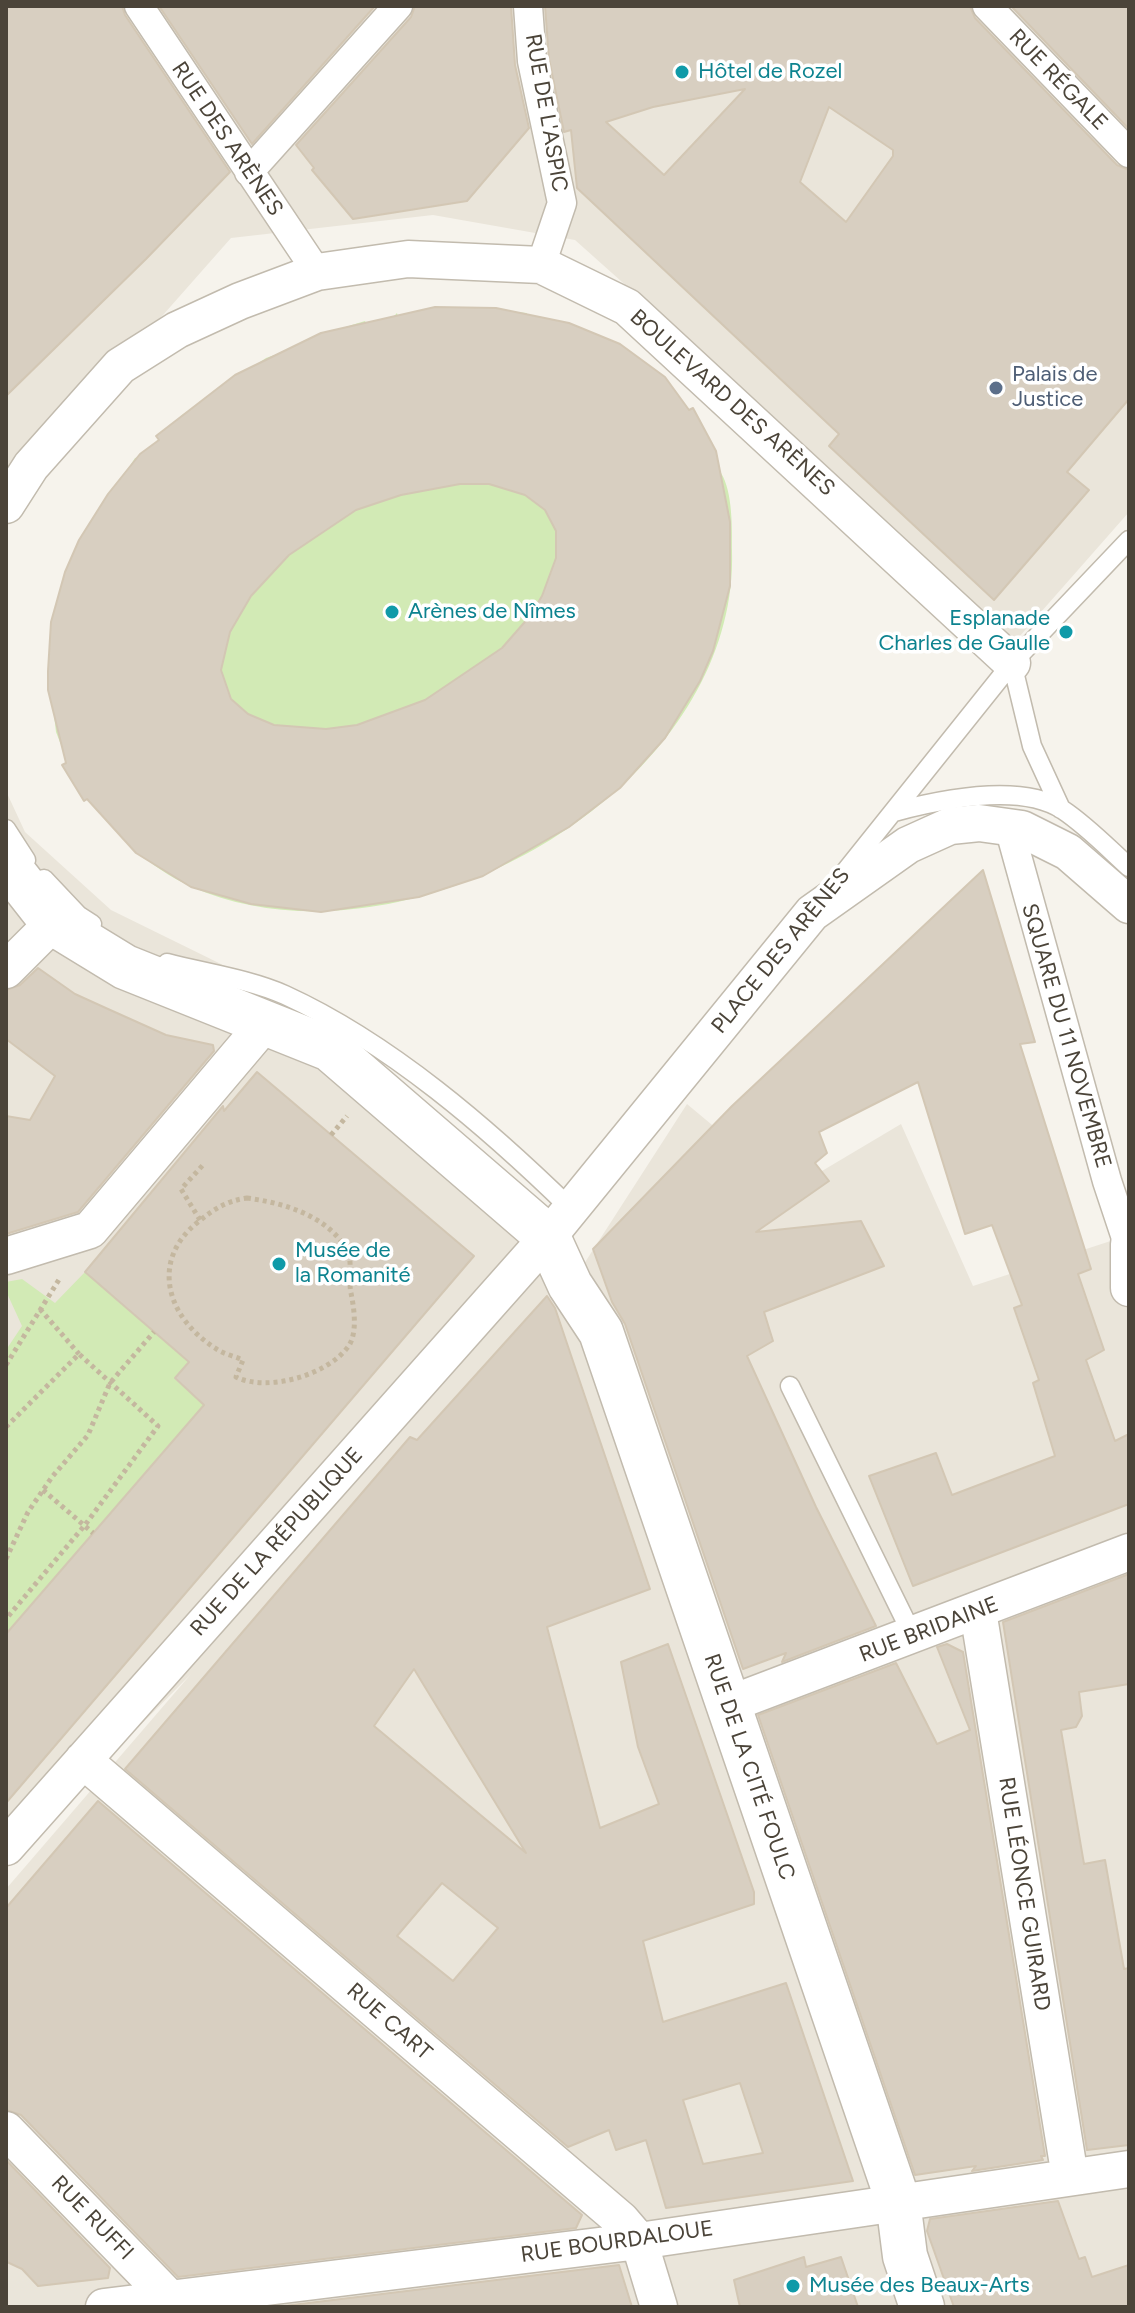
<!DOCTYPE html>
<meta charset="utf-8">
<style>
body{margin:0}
#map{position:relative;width:1135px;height:2313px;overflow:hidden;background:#f6f3ec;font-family:Figtree,sans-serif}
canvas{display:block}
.frame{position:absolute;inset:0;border:8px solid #4b4439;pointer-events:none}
</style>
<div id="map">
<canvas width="1135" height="2313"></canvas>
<div class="frame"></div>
</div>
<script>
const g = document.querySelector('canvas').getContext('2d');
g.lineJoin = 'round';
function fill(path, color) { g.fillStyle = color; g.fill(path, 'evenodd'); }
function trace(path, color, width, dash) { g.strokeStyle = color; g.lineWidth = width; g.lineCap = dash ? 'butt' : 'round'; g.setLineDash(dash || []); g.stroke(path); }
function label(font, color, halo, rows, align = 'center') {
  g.font = font + ' Figtree,sans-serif'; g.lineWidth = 7; g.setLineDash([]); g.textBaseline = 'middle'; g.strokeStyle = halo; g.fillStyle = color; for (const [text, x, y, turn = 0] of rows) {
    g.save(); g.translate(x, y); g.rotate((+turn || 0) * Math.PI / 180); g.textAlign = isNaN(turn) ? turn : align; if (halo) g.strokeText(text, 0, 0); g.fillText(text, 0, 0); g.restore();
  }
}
fill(new Path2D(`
 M 6,6 L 1129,6 L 1129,512 L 1012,645 L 780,423 L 575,240 L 433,215 L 231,238 L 6,493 Z
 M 6,791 L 25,832 L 111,910 L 284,995 L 548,1237 L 571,1284 L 687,1104 L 790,1190 L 901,1124 L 973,1286 L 1129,1235 L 1129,2307 L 6,2307 L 6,1889 L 191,1674 L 6,1861 Z`), '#eae5da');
fill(new Path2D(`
 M 459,307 L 527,313 L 526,316 L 687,411 L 693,408 L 713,446 L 709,449 C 712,458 718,469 721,473 C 733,492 732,530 732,551 C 739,792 402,980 192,887 C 147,867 117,835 90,798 L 83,801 L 56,732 L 48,665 L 96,512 L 103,508 L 135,458 L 142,456 L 182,415 L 266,358 C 296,348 332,330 365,321 L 366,323 L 392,318 L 397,313 L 398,317 L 458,310 Z
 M 85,1272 L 189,1362 L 175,1379 L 204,1405 L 6,1634 L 6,1350 L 22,1326 L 6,1291 L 6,1282 L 22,1279 L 55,1303 Z`), '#d2eab5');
const building = new Path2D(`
 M 6,6 L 122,6 L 125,15 L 230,172 L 146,259 L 6,396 Z
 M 159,6 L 375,6 L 252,144 Z
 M 415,6 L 511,6 L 515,65 L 529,128 L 467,201 L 353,219 L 312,170 L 314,168 L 296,145 L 411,17 Z
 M 545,6 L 970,6 L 975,18 L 1117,165 L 1129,170 L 1129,399 L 1067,472 L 1089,490 L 994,600 L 829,446 L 839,434 L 577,188 L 571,130 L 564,132 L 549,59 ZM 745,89 L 664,175 L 606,122 L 653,107 ZM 829,107 L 893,150 L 893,156 L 846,222 L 800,182 Z
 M 1011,6 L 1129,6 L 1129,129 Z
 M 435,307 L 496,308 L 569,323 L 620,344 L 665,377 L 689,410 L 693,408 L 716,451 L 730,522 L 730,586 L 713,651 L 700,681 L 665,738 L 620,788 L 569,827 L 483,876 L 419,897 L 321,912 L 251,904 L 191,887 L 136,853 L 87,799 L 84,801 L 62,765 L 66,763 L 48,690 L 48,671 L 51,622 L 65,572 L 79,540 L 108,494 L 140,454 L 159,440 L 156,436 L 235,375 L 321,333 ZM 460,484 L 489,484 L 525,495 L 545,510 L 556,531 L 556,558 L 542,596 L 530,616 L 502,648 L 425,700 L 357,725 L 326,729 L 274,725 L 248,714 L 231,699 L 221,670 L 230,632 L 251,596 L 289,555 L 356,510 L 401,495 Z
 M 983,870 L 1035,1042 L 1020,1044 L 1091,1269 L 1078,1274 L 1104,1350 L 1086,1360 L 1115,1441 L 1129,1434 L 1129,1504 L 913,1586 L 869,1476 L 936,1453 L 952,1495 L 1055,1456 L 1033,1383 L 1039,1380 L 1014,1308 L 1022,1305 L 992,1225 L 965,1234 L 918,1082 L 819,1132 L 827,1153 L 815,1163 L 829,1181 L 756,1232 L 861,1221 L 884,1266 L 764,1312 L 773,1341 L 747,1356 L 816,1507 L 876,1626 L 782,1662 L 786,1653 L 743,1669 L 625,1324 L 612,1302 L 593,1249 L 732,1106 Z
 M 38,968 L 75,994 L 108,1009 L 166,1035 L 213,1045 L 214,1051 L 78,1212 L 6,1234 L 6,1116 L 30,1120 L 55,1076 L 6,1039 L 6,990 L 20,985 Z
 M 257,1072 L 474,1256 L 6,1803 L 6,1634 L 204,1405 L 175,1378 L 189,1362 L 85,1272 L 223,1106 L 224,1111 Z
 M 547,1296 L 555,1308 L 650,1589 L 547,1627 L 600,1828 L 659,1804 L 638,1747 L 621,1662 L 668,1644 L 754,1892 L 754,1904 L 643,1941 L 663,2022 L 786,1983 L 853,2181 L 666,2208 L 646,2140 L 616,2150 L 609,2130 L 568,2147 L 125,1769 L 410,1437 L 417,1440 ZM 414,1669 L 526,1853 L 374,1726 ZM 442,1883 L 498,1928 L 453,1981 L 397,1936 ZM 740,2083 L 763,2153 L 703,2164 L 683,2100 Z
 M 1129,1574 L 1129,1684 L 1079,1692 L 1082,1716 L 1076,1727 L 1061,1730 L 1084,1864 L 1105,1860 L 1124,1969 L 1129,1968 L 1129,2145 L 1087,2150 L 1003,1622 Z
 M 947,1644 L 963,1652 L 1045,2156 L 1041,2156 L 1043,2160 L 972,2171 L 976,2166 L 915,2175 L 758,1715 L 896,1663 L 937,1744 L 970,1730 L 937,1647 Z
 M 98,1801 L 582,2215 L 576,2228 L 178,2277 L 21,2115 L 6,2110 L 6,1908 Z
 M 6,2160 L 110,2268 L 108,2278 L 38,2286 L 22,2269 L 7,2262 Z
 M 1058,2201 L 1079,2259 L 1085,2257 L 1092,2277 L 1129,2265 L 1129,2307 L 954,2307 L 927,2231 L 930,2219 Z
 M 804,2257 L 806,2267 L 841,2257 L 858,2307 L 740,2307 L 734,2280 Z
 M 619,2265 L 632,2307 L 276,2307 Z`);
fill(building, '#d8cfc1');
trace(building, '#d3c7b4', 2);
const service = new Path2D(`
 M 1012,663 L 1032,746 L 1061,809
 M 894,812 C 939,800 1020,782 1063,810 C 1087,826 1108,848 1129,867
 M 6,829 L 26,860
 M 840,878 L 1012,663 L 1129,540
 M 44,879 L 78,915 L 92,924
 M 167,963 C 205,973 249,979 285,995 C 390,1043 489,1129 571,1209
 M 790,1386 L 913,1636`);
const pedestrian = new Path2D(`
 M 139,6 L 317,272
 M 528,6 L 532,61 L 562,203 L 541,265
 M 987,6 L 1129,153
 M 249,172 L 398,6
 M 1009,827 L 1107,1181 L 1128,1244`);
const minor = new Path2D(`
 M 6,505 L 31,466 L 120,366 L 177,330 L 240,301 L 317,272 L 408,259 L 541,265 L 627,307 L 1012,663
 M 6,970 L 53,923
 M 1129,1244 L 1129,1288
 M 6,1256 L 90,1230 L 267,1021
 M 978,1611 L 1070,2177
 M 727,1705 L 1129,1552
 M 83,1760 L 621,2220 L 639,2241 L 659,2307
 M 6,1847 L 548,1237 L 812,913 L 908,845 L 950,826 L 979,823 L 1022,829 L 1068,852 L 1129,905
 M 6,2130 L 178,2307
 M 104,2307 L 639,2241 L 1129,2169`);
const tertiary = new Path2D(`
 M 6,863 L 53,923 L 125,967 L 330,1049 L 548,1237 L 570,1285 L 601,1332 L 898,2201 L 905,2256 L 922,2307`);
trace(service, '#c2bbae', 21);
trace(pedestrian, '#c2bbae', 31);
trace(minor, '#c2bbae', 39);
trace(tertiary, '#c2bbae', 47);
trace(new Path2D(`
 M 331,1135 L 347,1116
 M 247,1198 C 283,1203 327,1215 347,1250 C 353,1261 348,1280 351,1293 C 354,1308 358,1333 348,1347 C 326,1376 267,1392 236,1377 L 243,1360 C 234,1356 223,1354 215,1348 C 166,1317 150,1260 198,1222 C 214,1209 226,1201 247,1198 Z
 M 200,1220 L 181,1189 L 203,1165
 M 40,1309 L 79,1354
 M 6,1365 L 60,1278
 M 6,1427 L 79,1354 L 158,1426 L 85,1525 L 6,1619
 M 6,1559 L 28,1512 L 52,1477 L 88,1435 L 110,1383 L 154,1332`), '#c4b79f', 5, [4, 4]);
trace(service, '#fff', 18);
trace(pedestrian, '#fff', 28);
trace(minor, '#fff', 36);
trace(tertiary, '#fff', 44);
trace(new Path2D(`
 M 43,1490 L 93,1533`), '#c4b79f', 5, [4, 4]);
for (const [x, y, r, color] of [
 [682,72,8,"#0f9aa8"],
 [996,388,8,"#5c6f8a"],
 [392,612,8,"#0f9aa8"],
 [1066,632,8,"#0f9aa8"],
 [279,1264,8,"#0f9aa8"],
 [793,2286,8,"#0f9aa8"]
]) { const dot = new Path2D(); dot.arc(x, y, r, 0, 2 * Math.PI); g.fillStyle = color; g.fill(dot); trace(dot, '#fff', 3); }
label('22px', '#0d838f', '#fff', [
 ["Hôtel de Rozel",698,72],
 ["Arènes de Nîmes",408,612],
 ["Esplanade",1050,619,"right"],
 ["Charles de Gaulle",1050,644,"right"],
 ["Musée de",295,1251],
 ["la Romanité",295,1276],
 ["Musée des Beaux-Arts",809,2286]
], 'left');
label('22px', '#4b4439', '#fff', [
 ["RUE RÉGALE",1058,80,46],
 ["RUE DE L'ASPIC",546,113,80],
 ["RUE DES ARÈNES",227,139,56],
 ["BOULEVARD DES ARÈNES",732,403,42],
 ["PLACE DES ARÈNES",781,951,-51],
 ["SQUARE DU 11 NOVEMBRE",1066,1036,74],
 ["RUE DE LA RÉPUBLIQUE",277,1542,-48],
 ["RUE BRIDAINE",929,1630,-21],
 ["RUE DE LA CITÉ FOULC",749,1767,71],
 ["RUE LÉONCE GUIRARD",1024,1894,81],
 ["RUE CART",389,2022,41],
 ["RUE RUFFI",92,2218,46],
 ["RUE BOURDALOUE",617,2242,-8]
]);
label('22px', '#4e5e75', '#fff', [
 ["Palais de",1012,375],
 ["Justice",1012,400]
], 'left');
</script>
